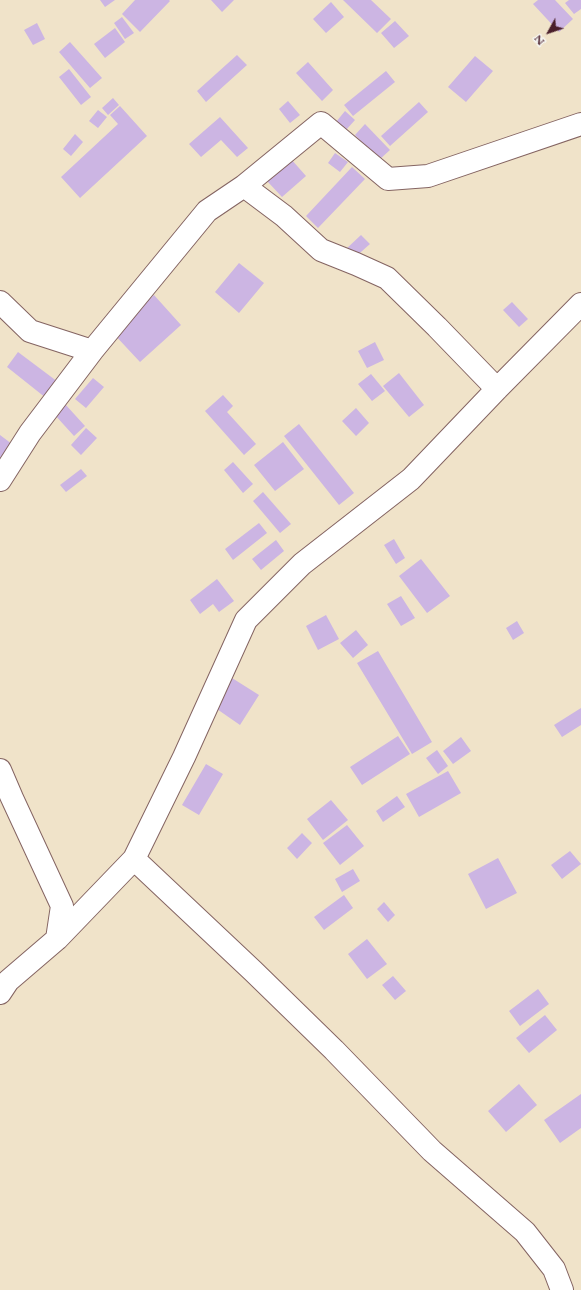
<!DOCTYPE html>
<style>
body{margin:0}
#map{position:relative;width:581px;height:1290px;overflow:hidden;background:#f0e3c9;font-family:Cardo,serif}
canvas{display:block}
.north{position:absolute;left:529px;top:12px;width:40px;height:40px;-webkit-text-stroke:3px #f6f6f2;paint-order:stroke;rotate:230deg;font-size:11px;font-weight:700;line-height:16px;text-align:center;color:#4a1f2b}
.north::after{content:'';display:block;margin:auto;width:14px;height:18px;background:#4a1f2b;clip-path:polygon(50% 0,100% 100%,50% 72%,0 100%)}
</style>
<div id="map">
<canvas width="581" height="1290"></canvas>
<div class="north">N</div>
</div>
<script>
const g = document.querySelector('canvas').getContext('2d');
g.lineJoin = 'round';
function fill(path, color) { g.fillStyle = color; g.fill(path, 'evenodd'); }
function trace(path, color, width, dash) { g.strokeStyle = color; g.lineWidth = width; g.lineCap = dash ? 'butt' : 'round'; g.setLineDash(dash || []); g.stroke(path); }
fill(new Path2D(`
 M 100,0 L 115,0 L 105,7 Z
 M 135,0 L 169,0 L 170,1 L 140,32 L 122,14 Z
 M 211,0 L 234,0 L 222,12 Z
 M 343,0 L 371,0 L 391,19 L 377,33 Z
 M 538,0 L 555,0 L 573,19 L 559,32 L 533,4 Z
 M 569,0 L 581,0 L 581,9 L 574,14 L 565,3 Z
 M 331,2 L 344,17 L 326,33 L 313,19 Z
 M 122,17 L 134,33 L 125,39 L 114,23 Z
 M 395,21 L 409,36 L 394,48 L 381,33 Z
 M 37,23 L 45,39 L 33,45 L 24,30 Z
 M 115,28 L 125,42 L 105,58 L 94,44 Z
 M 70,42 L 102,78 L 90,88 L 59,52 Z
 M 237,55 L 247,65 L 206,102 L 197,91 Z
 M 475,56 L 493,71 L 466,102 L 448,87 Z
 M 308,62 L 333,90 L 322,101 L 296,73 Z
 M 69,69 L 91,97 L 81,105 L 59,77 Z
 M 386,71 L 395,82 L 353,116 L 344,105 Z
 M 113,98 L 119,105 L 108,115 L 102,108 Z
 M 288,101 L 300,115 L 290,123 L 279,109 Z
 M 419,102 L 428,112 L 390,146 L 381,136 Z
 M 120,106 L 147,136 L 80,198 L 61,177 L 118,124 L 110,115 Z
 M 98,110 L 107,117 L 98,128 L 89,121 Z
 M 345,111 L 355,120 L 346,130 L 336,122 Z
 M 220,117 L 248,148 L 237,157 L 221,140 L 201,157 L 189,144 Z
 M 365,124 L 390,150 L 379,160 L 355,135 Z
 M 75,134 L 83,142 L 71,156 L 63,149 Z
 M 335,153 L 348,162 L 340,172 L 328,163 Z
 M 291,159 L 306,176 L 282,197 L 267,181 Z
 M 352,167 L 365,179 L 318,228 L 306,216 Z
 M 361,235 L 370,244 L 353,259 L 345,250 Z
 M 239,263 L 264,283 L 239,313 L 215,292 Z
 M 154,295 L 181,325 L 140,362 L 112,332 Z
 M 512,302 L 528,319 L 519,327 L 503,310 Z
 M 375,342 L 384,360 L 367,368 L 358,351 Z
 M 18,352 L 58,382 L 46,398 L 7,367 Z
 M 399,373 L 424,405 L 409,417 L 383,386 Z
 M 371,374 L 385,391 L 372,401 L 358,384 Z
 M 93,378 L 104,387 L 86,408 L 75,399 Z
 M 223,395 L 233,406 L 227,412 L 256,444 L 244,455 L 205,411 Z
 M 65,404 L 85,426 L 74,436 L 54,414 Z
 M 356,408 L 369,423 L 356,436 L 342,421 Z
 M 299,424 L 354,493 L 339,505 L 284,436 Z
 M 86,428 L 97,438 L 81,455 L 71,445 Z
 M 0,435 L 12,444 L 0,459 Z
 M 283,442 L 304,469 L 275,491 L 254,465 Z
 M 233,462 L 253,484 L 243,493 L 224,470 Z
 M 81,469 L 87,476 L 66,492 L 60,485 Z
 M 263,492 L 291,524 L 280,533 L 253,501 Z
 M 259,523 L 267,533 L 233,560 L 225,549 Z
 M 394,539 L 405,558 L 396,564 L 384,545 Z
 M 276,540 L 284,551 L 261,570 L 252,559 Z
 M 421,559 L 450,596 L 427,613 L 399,576 Z
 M 217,579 L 234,601 L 219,612 L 213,604 L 200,614 L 190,600 Z
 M 401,596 L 415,618 L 401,626 L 387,604 Z
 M 326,615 L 339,639 L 318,650 L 306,626 Z
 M 517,621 L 524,633 L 513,640 L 506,628 Z
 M 356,630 L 368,645 L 353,658 L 340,643 Z
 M 378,651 L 432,742 L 412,754 L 357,663 Z
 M 232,678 L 259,695 L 240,725 L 214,707 Z
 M 581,708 L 581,725 L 562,737 L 554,725 Z
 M 398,736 L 410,754 L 362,785 L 350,767 Z
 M 461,737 L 471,751 L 453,764 L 443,751 Z
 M 437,750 L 448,766 L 438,774 L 426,758 Z
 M 206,764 L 223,774 L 199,815 L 182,805 Z
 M 448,771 L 461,793 L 419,817 L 406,794 Z
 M 397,796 L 405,807 L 383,822 L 376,811 Z
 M 331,800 L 348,820 L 323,840 L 307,819 Z
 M 347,825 L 364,846 L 340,865 L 323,843 Z
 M 302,833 L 312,843 L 297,859 L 287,848 Z
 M 570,851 L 581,864 L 562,879 L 551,865 Z
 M 498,858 L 517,893 L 486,909 L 468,874 Z
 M 353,869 L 360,881 L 342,892 L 335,879 Z
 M 344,895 L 353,908 L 324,930 L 314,917 Z
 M 384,902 L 395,915 L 388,922 L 377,909 Z
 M 367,939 L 387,964 L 367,979 L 348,954 Z
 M 393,976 L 406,991 L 395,1000 L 382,985 Z
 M 538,989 L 549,1004 L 520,1026 L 509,1011 Z
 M 545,1015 L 557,1030 L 529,1053 L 516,1038 Z
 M 519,1084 L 537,1105 L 506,1132 L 488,1111 Z
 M 581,1094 L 581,1128 L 560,1143 L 544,1120 Z`), '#ccb5e3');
const minor = new Path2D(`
 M 244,186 L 321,123 L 388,179 L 428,176 L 581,124
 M 0,302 L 30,331 L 92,351
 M 0,480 L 30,433 L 92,351 L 207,211 L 244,186 L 284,216 L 321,250 L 356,264 L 387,278 L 437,327 L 497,389
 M 0,770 L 12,798 L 62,906 L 57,939
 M 134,859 L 253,971 L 334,1050 L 432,1151 L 525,1232 L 554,1269 L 562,1290
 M 0,993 L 8,981 L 57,939 L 134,859 L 184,757 L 246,620 L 302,564 L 411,479 L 497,389 L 581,304`);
trace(minor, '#846462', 24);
trace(minor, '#fff', 22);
</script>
